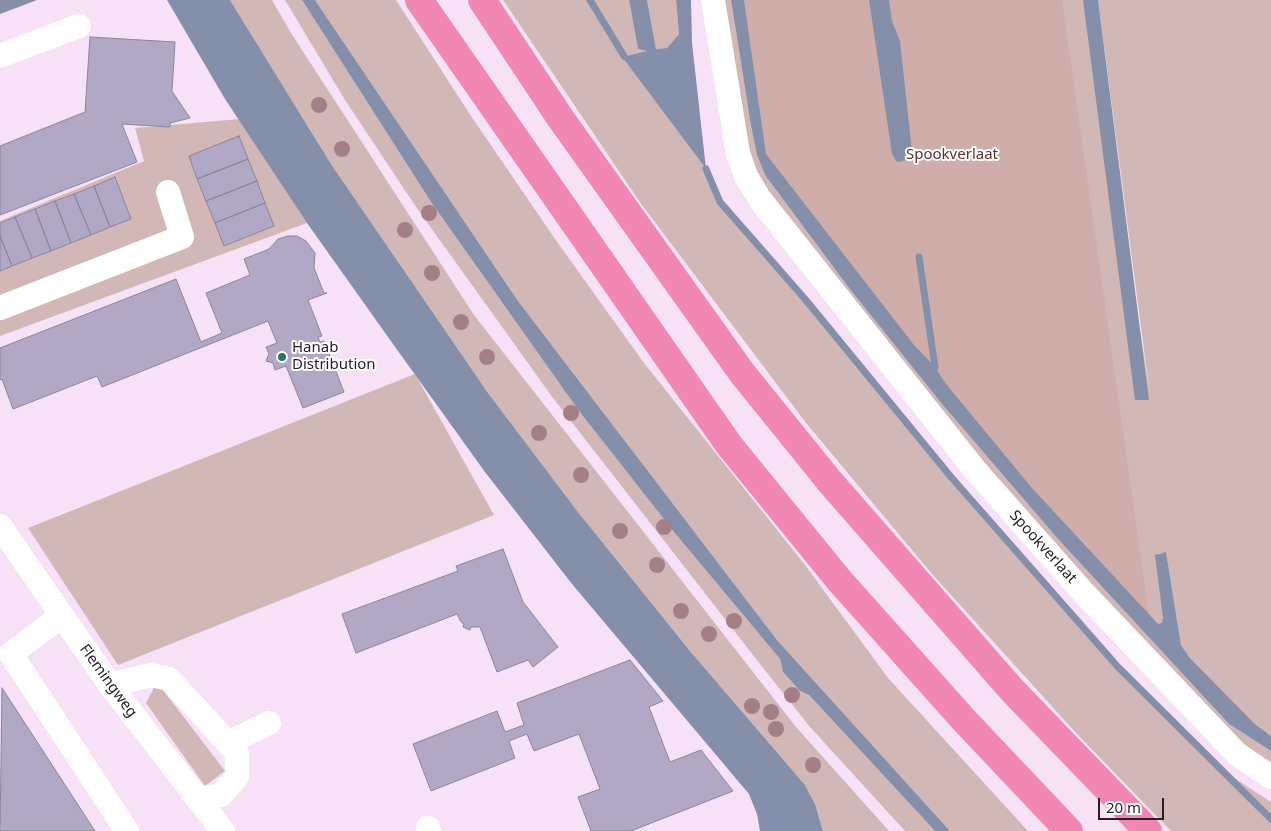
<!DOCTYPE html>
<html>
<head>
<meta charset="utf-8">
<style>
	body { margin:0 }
	#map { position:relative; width:1271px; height:831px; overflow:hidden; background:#f6e1f6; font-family:"Noto Sans",sans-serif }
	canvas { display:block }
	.scale { position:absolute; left:1098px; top:798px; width:66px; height:22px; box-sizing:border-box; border:2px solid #261e26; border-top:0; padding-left:6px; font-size:15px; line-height:18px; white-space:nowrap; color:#261e26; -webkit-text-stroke:4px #fff; paint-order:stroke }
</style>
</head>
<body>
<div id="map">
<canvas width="1271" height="831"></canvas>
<div class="scale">20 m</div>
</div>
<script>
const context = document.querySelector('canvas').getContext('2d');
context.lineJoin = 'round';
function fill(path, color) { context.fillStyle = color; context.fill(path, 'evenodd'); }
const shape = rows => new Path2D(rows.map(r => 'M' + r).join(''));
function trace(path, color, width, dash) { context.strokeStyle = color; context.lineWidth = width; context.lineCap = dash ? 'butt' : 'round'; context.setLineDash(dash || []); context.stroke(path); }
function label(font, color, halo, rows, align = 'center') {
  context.font = font + ' "Noto Sans",sans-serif'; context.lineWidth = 4; context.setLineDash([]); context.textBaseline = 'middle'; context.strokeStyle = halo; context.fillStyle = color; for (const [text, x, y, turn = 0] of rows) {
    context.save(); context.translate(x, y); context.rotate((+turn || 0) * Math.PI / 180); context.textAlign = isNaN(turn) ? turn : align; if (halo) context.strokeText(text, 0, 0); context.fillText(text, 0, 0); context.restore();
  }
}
fill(shape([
	[230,0,272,0,291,33,474,315,796,727,889,831,823,831,815,804,805,785,690,651,578,512,488,393,331,164],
	[285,0,302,0,431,202,579,411,674,532,780,659,783,672,800,691,809,695,935,831,905,831,810,727,760,664,553,398,416,207,345,100],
	[315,0,396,0,469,113,555,239,644,363,805,565,888,678,1028,831,950,831,777,640,518,301],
	[503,0,629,0,638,49,648,51,622,57,706,169,720,202,805,299,951,477,1118,667,1225,772,1271,802,1271,831,1171,831,1077,734,932,574,806,423,642,205],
	[647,0,676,0,679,34,667,48,656,49],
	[720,0,731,0,751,126,757,155,765,175,849,288,942,404,1058,539,1229,724,1271,751,1271,769,1248,754,1052,546,790,230,752,163],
	[739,0,1089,0,1150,395,1098,0,1271,0,1271,736,1255,724,1190,658,1181,645,1166,553,1159,553,1171,646,912,352,764,153],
	[240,119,307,223,0,336,0,221,144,161,135,128],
	[415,374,494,515,118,665,28,528],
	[157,682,225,771,205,786,146,703]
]), '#d1b8b7');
fill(shape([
	[744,0,869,0,892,154,912,151,900,41,892,21,889,0,1062,0,1149,615,1032,488,946,384,935,367,914,345,766,154]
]), '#cfadab');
fill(shape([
	[0,0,37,0,0,14],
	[167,0,230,0,331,164,488,393,578,512,690,651,805,785,815,804,823,831,760,831,757,814,749,794,572,584,485,472,398,351,307,223,225,99],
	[302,0,315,0,518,301,777,640,950,831,935,831,809,695,800,691,783,672,780,659,674,532,579,411,431,202],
	[629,0,647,0,656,49,667,48,679,34,676,0,691,0,692,43,706,169,622,57,647,51,638,49],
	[731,0,744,0,766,154,914,345,935,367,946,384,1032,488,1158,624,1162,623,1163,618,1155,555,1166,552,1181,645,1190,658,1255,724,1271,736,1271,751,1229,724,1058,539,942,404,849,288,765,175,757,155,751,126],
	[869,0,889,0,892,21,900,41,912,151,908,160,897,162,892,154],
	[1083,0,1098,0,1149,400,1135,400]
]), '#868fa9');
trace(shape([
	[590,0,624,56],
	[706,169,720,202,805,299,951,477,1118,667,1271,819],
	[919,257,935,367]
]), '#868fa9', 7);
const building = shape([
	[90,37,175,42,172,91,190,118,170,123,170,127,122,124,137,162,0,215,0,146,85,112,90,37],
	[239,136,248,159,197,179,189,156,239,136],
	[248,159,257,181,206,201,197,179,248,159],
	[115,177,131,219,110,227,94,186,115,177],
	[257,181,265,203,215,223,206,201,257,181],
	[94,186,110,227,91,235,74,194,94,186],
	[74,194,91,235,71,243,55,201,74,194],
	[55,201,71,243,51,251,35,209,55,201],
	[265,203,274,226,224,246,215,223,265,203],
	[35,209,51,251,32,258,15,217,35,209],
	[15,217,32,258,12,266,0,236,0,223,15,217],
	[0,236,12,266,0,271,0,236],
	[288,236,297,236,306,241,315,253,314,268,324,293,327,293,308,300,322,336,318,337,320,342,324,341,344,392,303,408,286,366,275,370,273,363,266,361,269,354,266,347,277,343,268,321,102,387,97,376,13,409,2,379,0,380,0,348,176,279,201,342,222,333,206,293,250,275,244,259,269,249,278,239,288,236],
	[503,549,523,602,558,647,533,667,528,660,497,672,480,627,471,627,470,630,463,627,464,624,461,622,457,614,356,653,342,614,458,571,456,566,503,549],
	[630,660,663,701,649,707,670,762,701,750,733,791,631,831,591,831,578,797,600,789,579,734,534,751,527,734,509,741,515,758,431,791,413,744,497,711,505,732,524,725,517,703,630,660],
	[2,688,95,831,0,831,2,688]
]);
fill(building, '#b0a8c4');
trace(building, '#8c859e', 1);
trace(shape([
	[713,0,738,153,746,176,759,198,975,470,1082,591,1237,754,1271,777],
	[0,56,79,26],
	[0,308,182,237,168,192],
	[0,526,110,685,223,831],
	[61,616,11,654,127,831],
	[110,685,151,675,169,679,237,753,237,777,221,795,199,799],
	[228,743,269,723],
	[428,828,429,831]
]), '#fff', 24);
trace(shape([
	[419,0,729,445,839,580,963,719,1069,831],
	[482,0,561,119,742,373,831,483,1012,690,1148,831]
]), '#f088b3', 28);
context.fillStyle = '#a47f88';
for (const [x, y] of [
	[319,105],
	[342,149],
	[429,213],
	[405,230],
	[432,273],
	[461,322],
	[487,357],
	[571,413],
	[539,433],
	[581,475],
	[664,527],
	[620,531],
	[657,565],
	[681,611],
	[734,621],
	[709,634],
	[792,695],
	[752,706],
	[771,712],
	[776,729],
	[813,765]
]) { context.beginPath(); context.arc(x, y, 8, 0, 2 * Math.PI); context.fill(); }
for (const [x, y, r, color] of [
	[282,357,5,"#2c746c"]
]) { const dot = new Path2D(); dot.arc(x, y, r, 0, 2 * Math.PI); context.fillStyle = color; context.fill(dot); trace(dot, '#fff', 2); }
label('15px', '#602f2e', '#fff', [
	["Spookverlaat",952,155]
]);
label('15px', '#261e26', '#fff', [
	["Hanab",292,348],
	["Distribution",292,365]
], 'left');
label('15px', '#261e26', '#fff', [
	["Spookverlaat",1043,547,48],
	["Flemingweg",108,681,54]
]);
</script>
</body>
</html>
